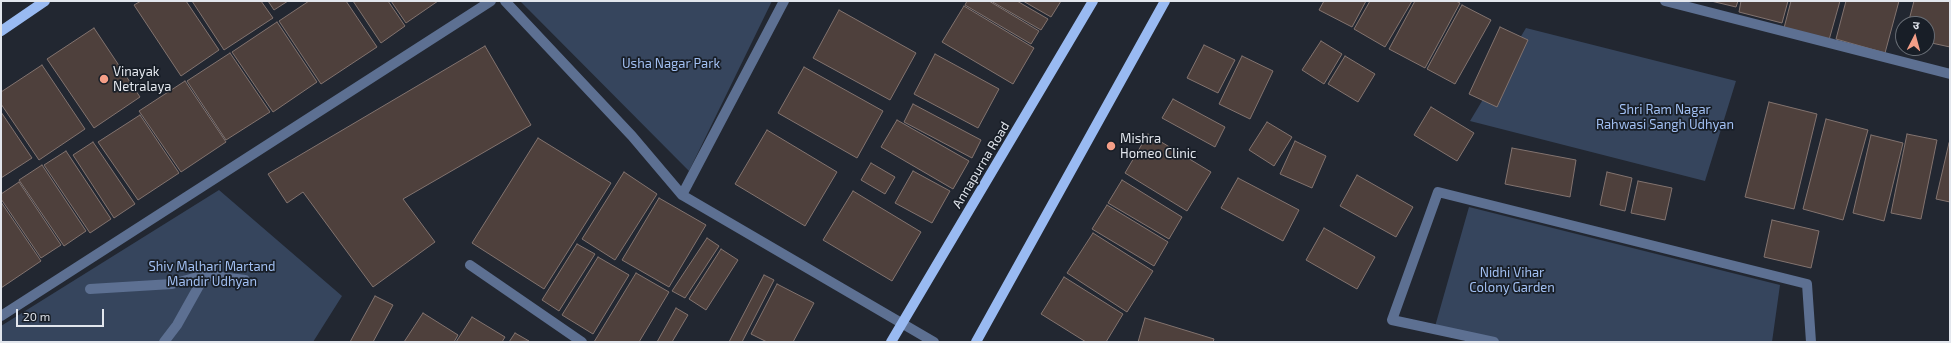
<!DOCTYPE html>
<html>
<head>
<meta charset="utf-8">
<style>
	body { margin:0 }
	#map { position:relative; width:1951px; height:343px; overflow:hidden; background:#222731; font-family:"Exo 2","Noto Sans Devanagari",sans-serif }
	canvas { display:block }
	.frame { position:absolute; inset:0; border:2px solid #e2e6ed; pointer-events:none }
	.north { position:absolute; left:1895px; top:16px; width:40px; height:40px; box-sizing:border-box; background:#181e27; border:1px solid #696e76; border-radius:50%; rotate:6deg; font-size:11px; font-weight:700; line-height:16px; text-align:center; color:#e2e6ed }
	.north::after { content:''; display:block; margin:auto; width:14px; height:18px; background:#f49e87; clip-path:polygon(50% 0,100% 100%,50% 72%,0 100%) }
	.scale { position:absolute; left:16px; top:309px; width:88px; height:18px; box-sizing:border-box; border:2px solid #e2e6ed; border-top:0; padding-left:5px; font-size:12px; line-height:14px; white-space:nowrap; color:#e2e6ed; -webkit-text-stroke:3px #181e27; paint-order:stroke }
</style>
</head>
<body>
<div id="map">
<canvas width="1951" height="343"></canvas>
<div class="frame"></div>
<div class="north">उ</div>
<div class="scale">20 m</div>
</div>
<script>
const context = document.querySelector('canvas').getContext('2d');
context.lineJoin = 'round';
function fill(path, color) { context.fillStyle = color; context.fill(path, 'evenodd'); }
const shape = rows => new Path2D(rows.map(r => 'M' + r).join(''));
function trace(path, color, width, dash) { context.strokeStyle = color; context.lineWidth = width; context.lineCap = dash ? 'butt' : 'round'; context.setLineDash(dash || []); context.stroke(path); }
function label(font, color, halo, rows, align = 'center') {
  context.font = font + ' "Exo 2",sans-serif'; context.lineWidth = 3.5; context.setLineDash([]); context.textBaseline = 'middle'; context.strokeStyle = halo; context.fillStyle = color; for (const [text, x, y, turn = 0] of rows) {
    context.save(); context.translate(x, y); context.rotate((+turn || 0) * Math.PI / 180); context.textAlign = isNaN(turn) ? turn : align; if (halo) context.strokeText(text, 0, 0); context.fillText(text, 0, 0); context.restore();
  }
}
fill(shape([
	[520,1,772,1,689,171],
	[1526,28,1736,81,1705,181,1470,121],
	[219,190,342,296,313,342,1,342,1,326],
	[1469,207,1780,285,1772,342,1488,342,1434,330]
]), '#36455d');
const building = shape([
	[141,1,186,1,219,50,181,76,134,5,141,1],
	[192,1,261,1,273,18,224,50,192,1],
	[268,1,288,1,274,10,268,1],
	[309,1,346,1,377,47,321,84,279,21,309,1],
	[353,1,388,1,405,26,381,43,353,1],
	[391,1,438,1,406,23,391,1],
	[967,1,989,1,1039,31,1031,44,965,5,967,1],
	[991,1,1017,1,1048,19,1041,30,991,1],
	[1023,1,1061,1,1051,17,1023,1],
	[1324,1,1366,1,1352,27,1319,10,1324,1],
	[1370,1,1412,1,1385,47,1354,29,1370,1],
	[1415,1,1456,1,1460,3,1425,68,1389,49,1415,1],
	[1711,1,1738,1,1736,7,1711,1],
	[1741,1,1788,1,1782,23,1739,12,1741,1],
	[1791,1,1840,1,1829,40,1784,28,1791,1],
	[1846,1,1899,1,1885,53,1836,39,1846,1],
	[1914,1,1950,1,1950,47,1927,42,1927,24,1908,24,1914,1],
	[1462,5,1491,20,1455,84,1427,69,1462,5],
	[964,6,1034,48,1013,84,942,42,964,6],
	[839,10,916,53,890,100,813,58,839,10],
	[277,22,317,82,273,112,232,52,277,22],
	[1500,27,1528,40,1497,107,1469,94,1500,27],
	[94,28,140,97,94,128,47,59,94,28],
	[1321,41,1342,54,1324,84,1302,70,1321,41],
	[1204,45,1235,60,1218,93,1187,78,1204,45],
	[485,46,531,125,403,199,435,242,373,287,303,192,287,203,268,174,485,46],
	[230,53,270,112,226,140,187,81,230,53],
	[935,54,999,89,978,128,914,94,935,54],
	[1242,56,1273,71,1250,119,1219,104,1242,56],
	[1345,56,1375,74,1358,102,1328,84,1345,56],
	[42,65,85,129,39,160,1,104,1,92,42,65],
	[804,67,883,111,857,158,778,113,804,67],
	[185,81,226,142,181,172,139,111,185,81],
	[1173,99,1225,127,1215,147,1162,118,1173,99],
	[1769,102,1817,114,1794,209,1745,197,1769,102],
	[913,104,981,140,972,158,904,122,913,104],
	[1431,107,1474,133,1457,161,1414,135,1431,107],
	[1,112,32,158,1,178,1,112],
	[140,115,179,173,138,200,98,142,140,115],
	[1826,119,1868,130,1843,220,1803,209,1826,119],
	[897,120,969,161,953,189,881,147,897,120],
	[1267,122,1292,137,1274,166,1249,150,1267,122],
	[767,130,837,172,805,226,735,184,767,130],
	[1148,134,1211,172,1187,211,1125,173,1148,134],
	[1907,134,1937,140,1921,219,1891,213,1907,134],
	[1871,135,1903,143,1884,221,1853,213,1871,135],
	[538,138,611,183,544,289,472,243,538,138],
	[1295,141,1326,156,1312,188,1280,174,1295,141],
	[93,142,135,204,114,218,73,155,93,142],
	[1949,143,1950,143,1950,202,1936,199,1949,143],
	[1512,148,1576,160,1570,197,1505,184,1512,148],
	[66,151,111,219,90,233,44,165,66,151],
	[871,163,895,177,885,194,861,180,871,163],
	[42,165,86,231,64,246,19,180,42,165],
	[913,171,950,191,932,223,895,203,913,171],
	[624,172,657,194,615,260,582,239,624,172],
	[1607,172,1632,178,1625,211,1600,205,1607,172],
	[1357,175,1413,207,1396,237,1340,206,1357,175],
	[1238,178,1299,210,1283,241,1221,208,1238,178],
	[1122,180,1182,217,1169,239,1108,203,1122,180],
	[1638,181,1672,188,1665,220,1631,213,1638,181],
	[19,182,61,245,41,258,1,199,1,194,19,182],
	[853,191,921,232,892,281,823,240,853,191],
	[659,198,706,225,669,287,622,260,659,198],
	[1,202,41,261,1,288,1,202],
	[1107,205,1168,242,1154,266,1092,229,1107,205],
	[1772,220,1819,231,1811,268,1764,257,1772,220],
	[1324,228,1375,257,1357,289,1306,260,1324,228],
	[1093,233,1153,271,1127,312,1067,273,1093,233],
	[707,238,719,246,685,298,672,291,707,238],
	[577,244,595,254,559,311,542,300,577,244],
	[721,249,738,260,706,310,689,299,721,249],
	[598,257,629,275,593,334,562,315,598,257],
	[636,273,669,292,639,342,594,342,636,273],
	[764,275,774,280,742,342,729,342,764,275],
	[1064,277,1123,314,1106,342,1086,342,1041,314,1064,277],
	[777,284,814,303,793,342,767,342,751,334,777,284],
	[375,296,393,305,373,342,350,342,375,296],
	[676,308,688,315,672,342,657,342,676,308],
	[423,313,458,335,454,342,404,342,423,313],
	[472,317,505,337,502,342,456,342,472,317],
	[1145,318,1214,339,1213,342,1138,342,1145,318],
	[515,333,529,341,509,342,515,333]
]);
fill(building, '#4e403c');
trace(building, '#82736f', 1);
trace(shape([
	[505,1,632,136,682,195,934,342],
	[1665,1,1950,74],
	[682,195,784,1],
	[470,265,582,342],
	[90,289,172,284,205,275],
	[1,316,491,1],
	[164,342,177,325,205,275,245,280],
	[1494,342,1392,320,1438,192,1807,284,1811,342]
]), '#5d7092', 10);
trace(shape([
	[1,31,45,1],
	[891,342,1093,1],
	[976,342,1165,1]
]), '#99baf2', 10);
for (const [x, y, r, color] of [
	[104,79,5,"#f49e87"],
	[1111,146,5,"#f49e87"]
]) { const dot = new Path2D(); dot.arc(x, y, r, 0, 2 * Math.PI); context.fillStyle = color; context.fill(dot); trace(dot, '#181e27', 1.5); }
label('13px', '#a2c0f3', '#181e27', [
	["Usha Nagar Park",671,64],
	["Shri Ram Nagar",1665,110],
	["Rahwasi Sangh Udhyan",1665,125],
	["Shiv Malhari Martand",212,267],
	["Mandir Udhyan",212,282],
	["Nidhi Vihar",1512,273],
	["Colony Garden",1512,288]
]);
label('13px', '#e2e6ed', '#181e27', [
	["Vinayak",113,72],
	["Netralaya",113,87],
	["Mishra",1120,139],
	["Homeo Clinic",1120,154]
], 'left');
label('13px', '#e2e6ed', '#181e27', [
	["Annapurna Road",981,165,-59]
]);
</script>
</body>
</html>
